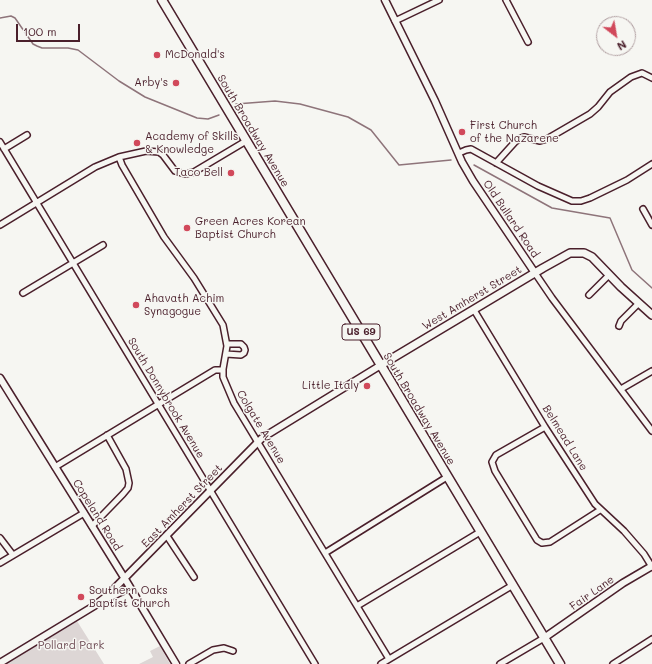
<!DOCTYPE html>
<html>
<head>
<meta charset="utf-8">
<style>
	body { margin:0 }
	#map { position:relative; width:652px; height:664px; overflow:hidden; background:#f6f6f2; font-family:Mali,sans-serif }
	canvas { display:block }
	.north { position:absolute; left:596px; top:16px; width:40px; height:40px; box-sizing:border-box; background:#f6f6f2; border:1px solid #b1a0a2; border-radius:50%; rotate:149deg; font-size:11px; font-weight:700; line-height:16px; text-align:center; color:#4a1f2b }
	.north::after { content:''; display:block; margin:auto; width:14px; height:18px; background:#d1495b; clip-path:polygon(50% 0,100% 100%,50% 72%,0 100%) }
	.scale { position:absolute; left:16px; top:24px; width:64px; height:18px; box-sizing:border-box; border:2px solid #4a1f2b; border-top:0; padding-left:5px; font-size:12px; line-height:14px; white-space:nowrap; color:#4a1f2b; -webkit-text-stroke:3px #f6f6f2; paint-order:stroke }
</style>
</head>
<body>
<div id="map">
<canvas width="652" height="664"></canvas>
<div class="north">N</div>
<div class="scale">100 m</div>
</div>
<script>
const context = document.querySelector('canvas').getContext('2d');
context.lineJoin = 'round';
function fill(path, color) { context.fillStyle = color; context.fill(path, 'evenodd'); }
const shape = rows => new Path2D(rows.map(r => 'M' + r).join(''));
function trace(path, color, width, dash) { context.strokeStyle = color; context.lineWidth = width; context.lineCap = dash ? 'butt' : 'round'; context.setLineDash(dash || []); context.stroke(path); }
function label(font, color, halo, rows, align = 'center') {
  context.font = font + ' Mali,sans-serif'; context.lineWidth = 3; context.setLineDash([]); context.textBaseline = 'middle'; context.strokeStyle = halo; context.fillStyle = color; for (const [text, x, y, turn = 0] of rows) {
    context.save(); context.translate(x, y); context.rotate((+turn || 0) * Math.PI / 180); context.textAlign = isNaN(turn) ? turn : align; if (halo) context.strokeText(text, 0, 0); context.fillText(text, 0, 0); context.restore();
  }
}
fill(shape([
	[77,621,104,664,6,664],
	[160,646,170,664,139,664,153,657,150,651]
]), '#ddd6d5');
trace(shape([
	[0,18,11,16,15,18,33,44,37,46,42,48,68,48,78,50,119,81,145,97,197,118,208,119,219,115],
	[236,104,275,101,300,104,348,117,371,130,399,165,451,160],
	[474,165,552,208,610,218,632,270,652,288]
]), '#8e747a', 1.5);
const minor = shape([
	[506,0,528,42],
	[395,21,439,0],
	[0,142,315,664],
	[4,149,27,135],
	[459,153,466,150,471,149,538,186,572,201,581,201,590,198,627,180,652,164],
	[119,157,122,165,164,237,194,278,223,325,227,346,223,369,223,377,234,403,389,659],
	[496,163,515,142,521,138,524,137,540,141,547,139,590,114,598,107,610,92,631,77,642,73,652,78],
	[643,209,652,225],
	[0,225,95,167,119,157,146,151,159,152,163,155,175,171,185,174,194,172,246,141],
	[535,273,552,298,652,431],
	[23,293,103,245],
	[589,295,609,275],
	[474,310,545,427,595,504,624,531,644,554,652,567],
	[619,326,621,321,639,303],
	[226,354,241,355,244,353,245,350,244,347,241,344,227,344],
	[621,389,652,371],
	[545,427,496,455,492,462,495,471,537,540,542,543,550,542,600,510],
	[55,467,215,370,223,370],
	[92,526,123,494,128,488,129,483,126,469,107,435],
	[167,536,194,577],
	[0,538,13,555],
	[325,553,447,477],
	[0,563,84,513],
	[357,606,480,532],
	[189,664,213,650,224,648,233,651],
	[381,664,513,585],
	[500,664,544,638],
	[613,664,652,639]
]);
const tertiary = shape([
	[385,0,435,101,462,162,473,181,535,273],
	[0,378,125,579,176,664],
	[106,599,125,590,132,590],
	[544,638,623,583,652,566],
	[0,663,94,606,107,596,262,438,381,365]
]);
const secondary = shape([
	[381,365,543,268,570,253,584,253,592,257,621,287,652,315]
]);
const primary = shape([
	[162,0,560,664]
]);
trace(minor, '#4a1f2b', 8);
trace(tertiary, '#4a1f2b', 9);
trace(secondary, '#4a1f2b', 10);
trace(primary, '#4a1f2b', 11);
trace(minor, '#f6f6f2', 5);
trace(tertiary, '#f6f6f2', 6);
trace(secondary, '#f6f6f2', 7);
trace(primary, '#f6f6f2', 8);
for (const [x, y, r, color] of [
	[157,55,4,"#d1495b"],
	[176,83,4,"#d1495b"],
	[462,132,4,"#d1495b"],
	[137,143,4,"#d1495b"],
	[231,173,4,"#d1495b"],
	[187,228,4,"#d1495b"],
	[136,305,4,"#d1495b"],
	[367,386,4,"#d1495b"],
	[81,597,4,"#d1495b"]
]) { const dot = new Path2D(); dot.arc(x, y, r, 0, 2 * Math.PI); context.fillStyle = color; context.fill(dot); trace(dot, '#f6f6f2', 1.5); }
for (const [x, y, w] of [
	[361,332,38]
]) { const box = new Path2D(); box.roundRect(x - w / 2, y - 8, w, 16, 3); context.fillStyle = '#f6f6f2'; context.fill(box); trace(box, '#4a1f2b', 1); }
label('bold 10px', '#4a1f2b', null, [
	["US 69",361,332]
]);
label('11px', '#4a1f2b', '#f6f6f2', [
	["McDonald's",165,55],
	["Arby's",168,83,"right"],
	["First Church",470,126],
	["of the Nazarene",470,139],
	["Academy of Skills",145,137],
	["& Knowledge",145,150],
	["Taco Bell",223,173,"right"],
	["Green Acres Korean",195,222],
	["Baptist Church",195,235],
	["Ahavath Achim",144,299],
	["Synagogue",144,312],
	["Little Italy",359,386,"right"],
	["Southern Oaks",89,591],
	["Baptist Church",89,604]
], 'left');
label('11px', '#4a1f2b', '#f6f6f2', [
	["South Broadway Avenue",253,131,59],
	["Old Bullard Road",511,219,56],
	["West Amherst Street",472,298,-31],
	["South Donnybrook Avenue",166,398,59],
	["South Broadway Avenue",419,409,59],
	["Colgate Avenue",261,427,59],
	["Belmead Lane",565,438,58],
	["East Amherst Street",182,506,-46],
	["Copeland Road",97,515,58],
	["Fair Lane",592,593,-35]
]);
label('11px', '#6f4d56', '#f6f6f2', [
	["Pollard Park",71,646]
]);
</script>
</body>
</html>
